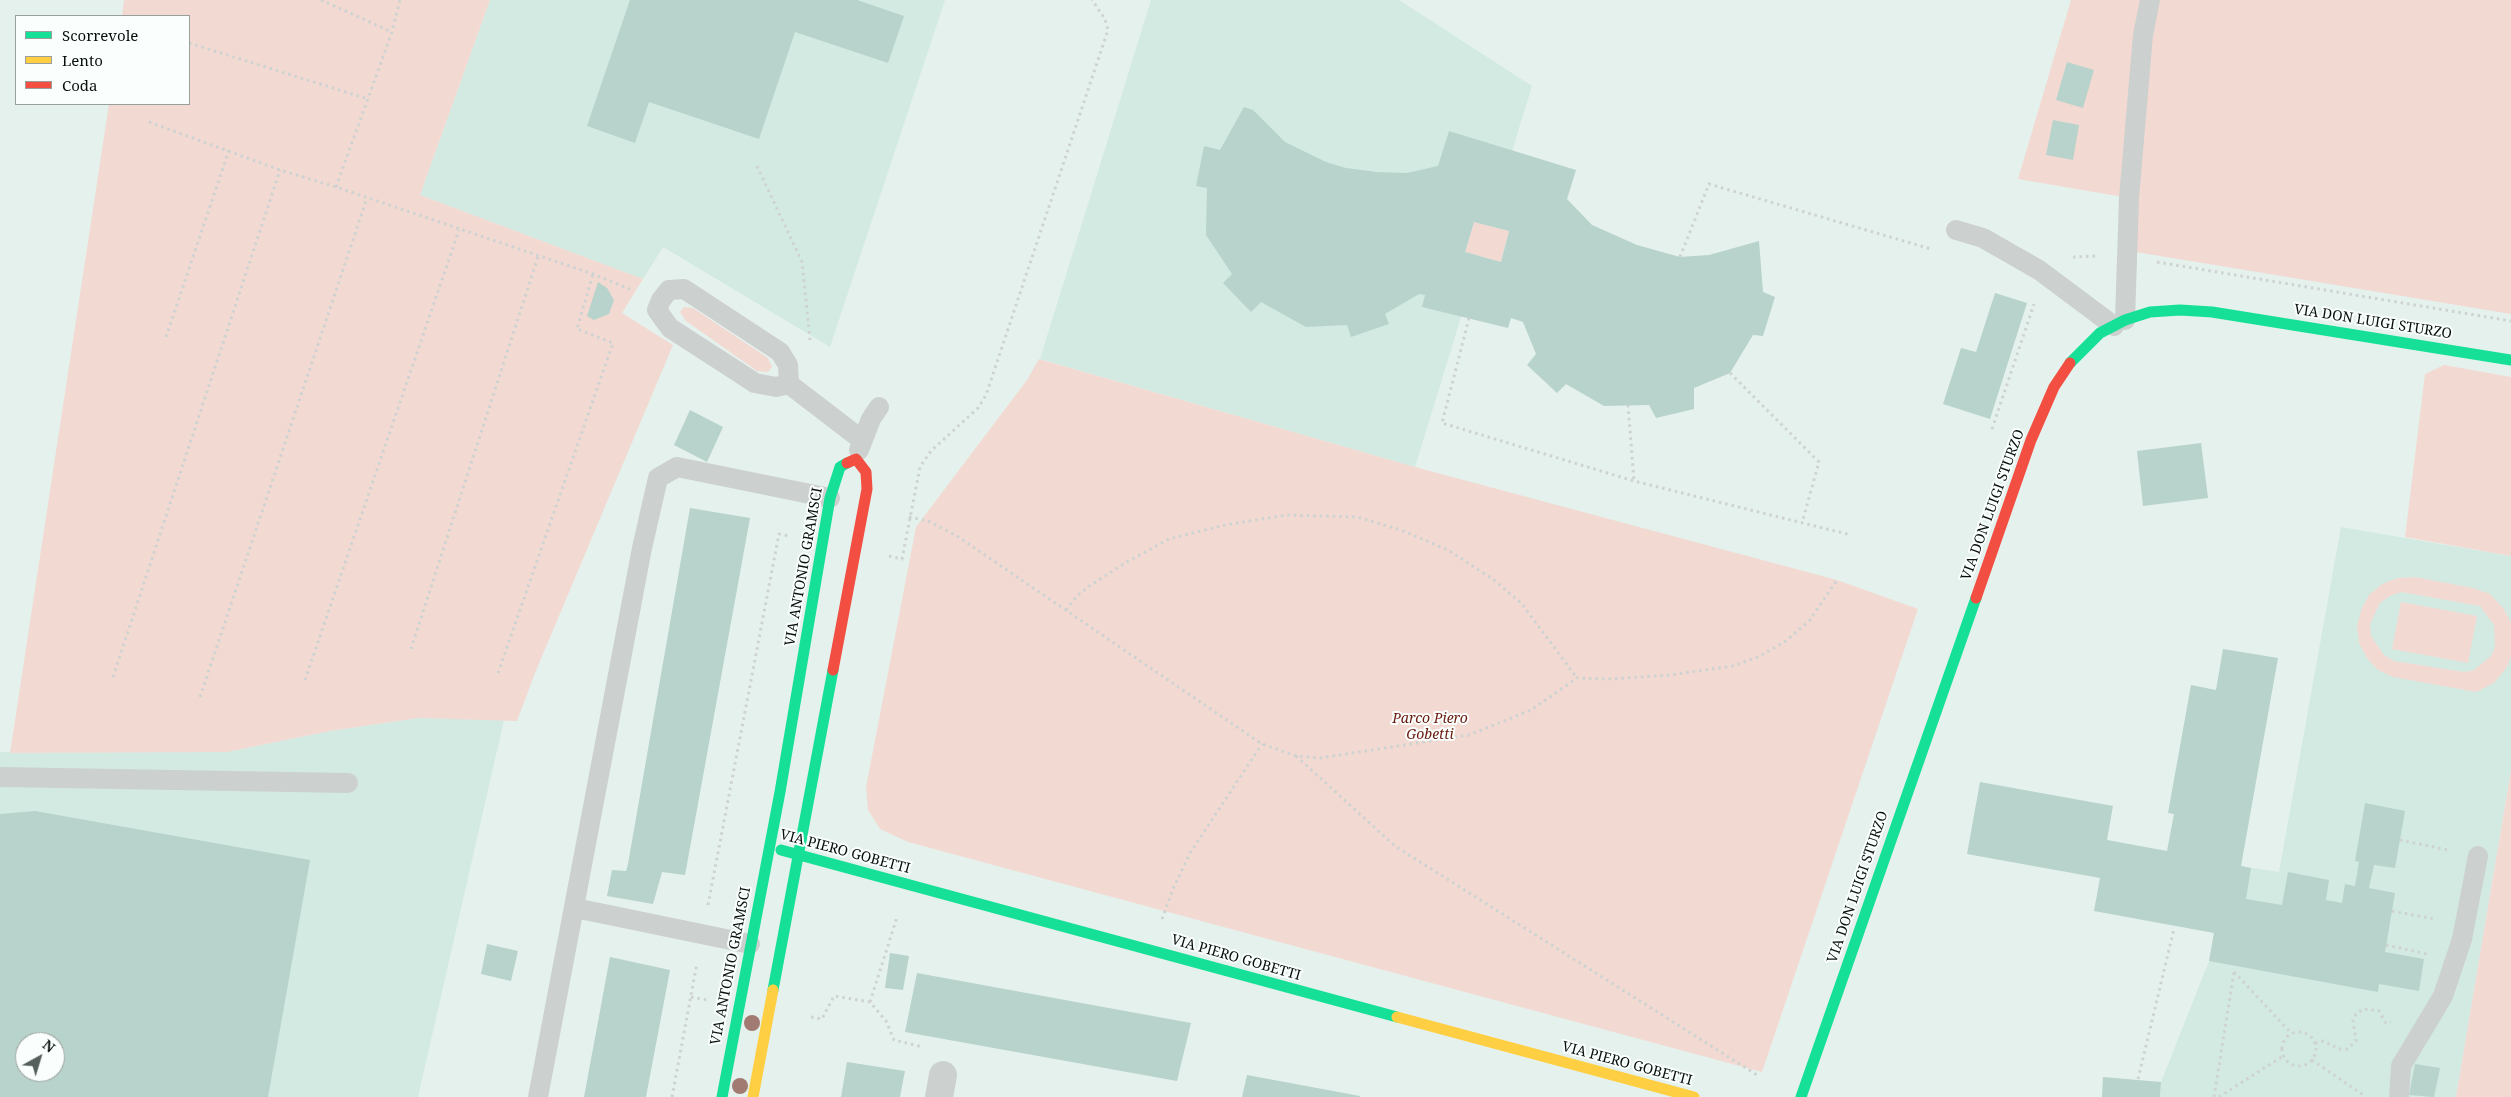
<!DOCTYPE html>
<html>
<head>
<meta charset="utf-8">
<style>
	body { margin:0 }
	#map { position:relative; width:2511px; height:1097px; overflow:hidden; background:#e5f1ed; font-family:"Noto Serif",serif }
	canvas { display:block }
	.legend { position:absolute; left:15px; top:15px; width:175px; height:90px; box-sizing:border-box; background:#fafffd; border:1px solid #999f9d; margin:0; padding:6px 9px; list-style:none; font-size:15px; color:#08100e }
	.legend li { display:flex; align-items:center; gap:10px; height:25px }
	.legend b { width:25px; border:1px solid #999f9d }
	.north { position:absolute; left:15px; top:1032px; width:50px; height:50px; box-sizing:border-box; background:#fafffd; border:1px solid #999f9d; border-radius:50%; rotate:39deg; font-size:14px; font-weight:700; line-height:20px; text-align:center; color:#08100e }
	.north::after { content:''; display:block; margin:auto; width:18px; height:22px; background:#555f5c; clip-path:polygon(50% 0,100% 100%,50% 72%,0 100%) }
</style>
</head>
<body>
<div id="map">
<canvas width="2511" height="1097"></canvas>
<ul class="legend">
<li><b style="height:6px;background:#16e098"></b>Scorrevole</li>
<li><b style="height:6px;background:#ffcf43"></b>Lento</li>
<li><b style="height:6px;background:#f24e42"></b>Coda</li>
</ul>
<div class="north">N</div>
</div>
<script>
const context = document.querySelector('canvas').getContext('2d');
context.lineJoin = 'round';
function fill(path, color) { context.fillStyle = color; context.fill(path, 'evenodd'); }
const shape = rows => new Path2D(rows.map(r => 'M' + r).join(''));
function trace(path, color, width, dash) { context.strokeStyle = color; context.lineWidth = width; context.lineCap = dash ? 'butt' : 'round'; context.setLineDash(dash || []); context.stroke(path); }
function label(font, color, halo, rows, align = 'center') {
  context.font = font + ' "Noto Serif",serif'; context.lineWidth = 4; context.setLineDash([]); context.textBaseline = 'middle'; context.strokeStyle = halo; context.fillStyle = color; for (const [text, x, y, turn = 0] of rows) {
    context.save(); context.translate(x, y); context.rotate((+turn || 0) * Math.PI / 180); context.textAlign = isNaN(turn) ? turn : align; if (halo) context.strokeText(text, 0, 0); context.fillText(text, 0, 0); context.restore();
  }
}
fill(shape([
	[490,0,945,0,830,347,663,247,643,279,420,195],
	[1151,0,1399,0,1532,86,1415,467,1040,359],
	[2341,527,2511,556,2511,770,2456,1097,2160,1097,2161,1082,2209,961,2226,864,2279,872],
	[418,718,504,720,418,1097,0,1097,0,752,227,752,330,731],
	[25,1042,55,1042,55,1072,25,1072]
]), '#d3eae3');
fill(shape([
	[124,0,490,0,420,195,643,279,622,313,673,345,535,673,517,721,418,718,330,731,227,752,10,753,109,104,189,104,189,16,122,16],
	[2071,0,2511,0,2511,314,2136,252,2129,198,2018,179],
	[1474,222,1509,231,1501,262,1465,252],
	[684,307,693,308,768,358,772,367,768,372,757,371,686,321,680,312],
	[1039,359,1415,467,1837,580,1918,609,1762,1072,908,842,880,829,868,810,866,787,916,527,1027,380],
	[2444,365,2511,377,2511,556,2405,537,2425,374],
	[2415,577,2473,588,2490,594,2504,609,2511,623,2511,656,2507,667,2494,683,2476,692,2393,677,2378,670,2367,658,2359,643,2357,626,2361,610,2369,595,2382,584,2398,578],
	[2401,592,2480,606,2494,625,2495,647,2491,656,2474,670,2464,672,2394,661,2384,655,2371,636,2370,624,2380,603,2390,596],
	[2401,602,2477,616,2468,663,2392,649],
	[2511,770,2511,1097,2456,1097]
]), '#f2dad3');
fill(shape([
	[630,0,857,0,904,16,888,63,795,32,759,139,649,102,635,143,587,126],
	[2067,62,2094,70,2083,108,2056,100],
	[1244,107,1253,110,1285,142,1326,162,1346,168,1376,172,1407,173,1438,166,1449,131,1576,170,1567,199,1592,225,1637,245,1680,257,1709,255,1759,241,1763,292,1775,297,1763,336,1753,335,1730,373,1694,388,1694,409,1656,418,1649,405,1604,406,1566,384,1557,393,1527,365,1536,354,1523,322,1511,318,1508,328,1422,307,1425,295,1419,294,1385,314,1389,324,1351,337,1347,325,1306,327,1261,302,1251,312,1223,283,1232,274,1206,235,1207,188,1196,186,1204,146,1220,150],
	[1474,222,1509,231,1501,262,1465,252],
	[2053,120,2079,125,2073,160,2046,155],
	[598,282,607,288,614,300,609,314,594,320,587,316],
	[1995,293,2027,303,1990,419,1943,404,1961,348,1976,352],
	[690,410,723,427,707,462,674,445],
	[2201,443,2208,498,2143,506,2137,451],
	[690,508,750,518,685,875,662,872,653,904,607,896,612,870,626,871,628,864],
	[2223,649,2278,658,2241,866,2251,868,2246,899,2282,905,2288,872,2329,880,2326,900,2342,903,2345,884,2355,886,2359,862,2355,861,2365,803,2405,811,2395,868,2374,865,2369,888,2395,893,2385,952,2424,959,2419,991,2379,984,2378,992,2209,961,2214,933,2094,911,2100,878,1967,854,1980,782,2113,806,2107,840,2167,851,2174,814,2168,813,2191,685,2216,690],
	[35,811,310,860,268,1097,0,1097,0,814],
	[25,1042,55,1042,55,1072,25,1072],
	[487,944,518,951,511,981,481,974],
	[890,953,909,956,903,990,885,988],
	[610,957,670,970,646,1097,584,1097],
	[917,973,1191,1023,1177,1081,905,1032],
	[847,1062,905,1071,900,1097,841,1097],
	[2415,1064,2440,1068,2434,1097,2409,1095],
	[1247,1075,1360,1096,1360,1097,1242,1097],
	[2103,1077,2161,1082,2160,1097,2102,1097]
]), '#b7d3cb');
trace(shape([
	[321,0,392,32],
	[189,43,368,99],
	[149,122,280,170,336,187,593,274,632,290],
	[757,166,802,262,810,340],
	[336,187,392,32,400,0],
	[1680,257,1709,184,1931,249],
	[2073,257,2097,256],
	[2157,262,2511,321],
	[1469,318,1442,423,1634,481,1851,535],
	[166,337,229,150],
	[1730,373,1819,462,1802,523],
	[1628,405,1634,481],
	[1992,429,2034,304],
	[909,517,928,521,957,536,1262,744,1296,756,1320,758,1469,735,1531,710,1577,678,1608,679,1670,675,1733,666,1758,657,1786,641,1810,620,1837,580],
	[889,556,902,559,920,467,931,451,978,408,986,395,1108,30,1105,19,1092,0],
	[1066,610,1077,596,1091,585,1125,563,1169,539,1225,525,1287,515,1357,517,1401,530,1448,550,1494,580,1522,604,1577,678],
	[411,649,538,257],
	[498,673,613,343,577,329,593,274],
	[113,677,280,170],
	[305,680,459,230],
	[200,697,367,198],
	[1296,756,1395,846,1757,1075],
	[2400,840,2448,850],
	[708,905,779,534,790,536],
	[2392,911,2435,919],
	[1162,919,1173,889,1190,853,1262,744],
	[2386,945,2427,954],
	[2234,972,2291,1033],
	[691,997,707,1000],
	[870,1002,897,917],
	[811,1017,822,1019,834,996,870,1002,886,1021,894,1040,923,1047],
	'2282 1049a17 17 0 1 1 34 0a17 17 0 1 1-34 0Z',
	[2315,1043,2323,1041,2340,1049,2347,1049,2356,1041,2353,1020,2356,1014,2363,1009,2379,1011,2386,1023,2391,1022],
	[2312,1060,2366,1097],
	[2138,1079,2174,929],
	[672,1097,697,963],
	[2214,1097,2234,972],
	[2219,1097,2283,1056]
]), '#ced2d1', 3, [2.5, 4]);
trace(shape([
	[1956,230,1983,238,2039,270,2114,326],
	[2125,320,2129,198,2143,35,2150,0],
	[789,384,788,365,780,352,684,289,669,290,661,300,657,310,670,328,755,383,776,387,789,384,862,440],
	[859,450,871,419,879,407],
	[0,777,348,783],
	[575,908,750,944],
	[538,1097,642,548,658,478,677,467,830,498],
	[2399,1097,2401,1066,2443,996,2462,939,2478,856]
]), '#ccd0cf', 20);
trace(shape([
	[939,1097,943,1075]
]), '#ccd0cf', 28);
trace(shape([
	[2070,363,2100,333,2125,320,2150,312,2180,310,2212,312,2511,360],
	[781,850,1397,1017],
	[773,990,833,670],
	[722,1097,780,792,830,498,840,467,847,463],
	[1801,1097,1976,598]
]), '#16e098', 11);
trace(shape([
	[1397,1017,1694,1097],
	[753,1097,773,990]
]), '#ffcf43', 11);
trace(shape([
	[1976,598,2031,440,2054,387,2070,363],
	[833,670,867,489,866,472,856,459,847,463]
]), '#f24e42', 11);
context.fillStyle = '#a17b72';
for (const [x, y] of [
	[752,1023],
	[740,1086]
]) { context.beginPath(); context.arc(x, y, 8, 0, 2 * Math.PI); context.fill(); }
label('14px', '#08100e', '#fafffd', [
	["VIA DON LUIGI STURZO",2373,322,9],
	["VIA DON LUIGI STURZO",1993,505,-70],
	["VIA ANTONIO GRAMSCI",804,567,-80],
	["VIA PIERO GOBETTI",845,852,15],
	["VIA DON LUIGI STURZO",1858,887,-71],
	["VIA PIERO GOBETTI",1236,958,16],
	["VIA ANTONIO GRAMSCI",731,966,-79],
	["VIA PIERO GOBETTI",1627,1064,15]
]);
label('italic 14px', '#6a1a0d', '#fafffd', [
	["Parco Piero",1430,719],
	["Gobetti",1430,735]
]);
</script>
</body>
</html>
